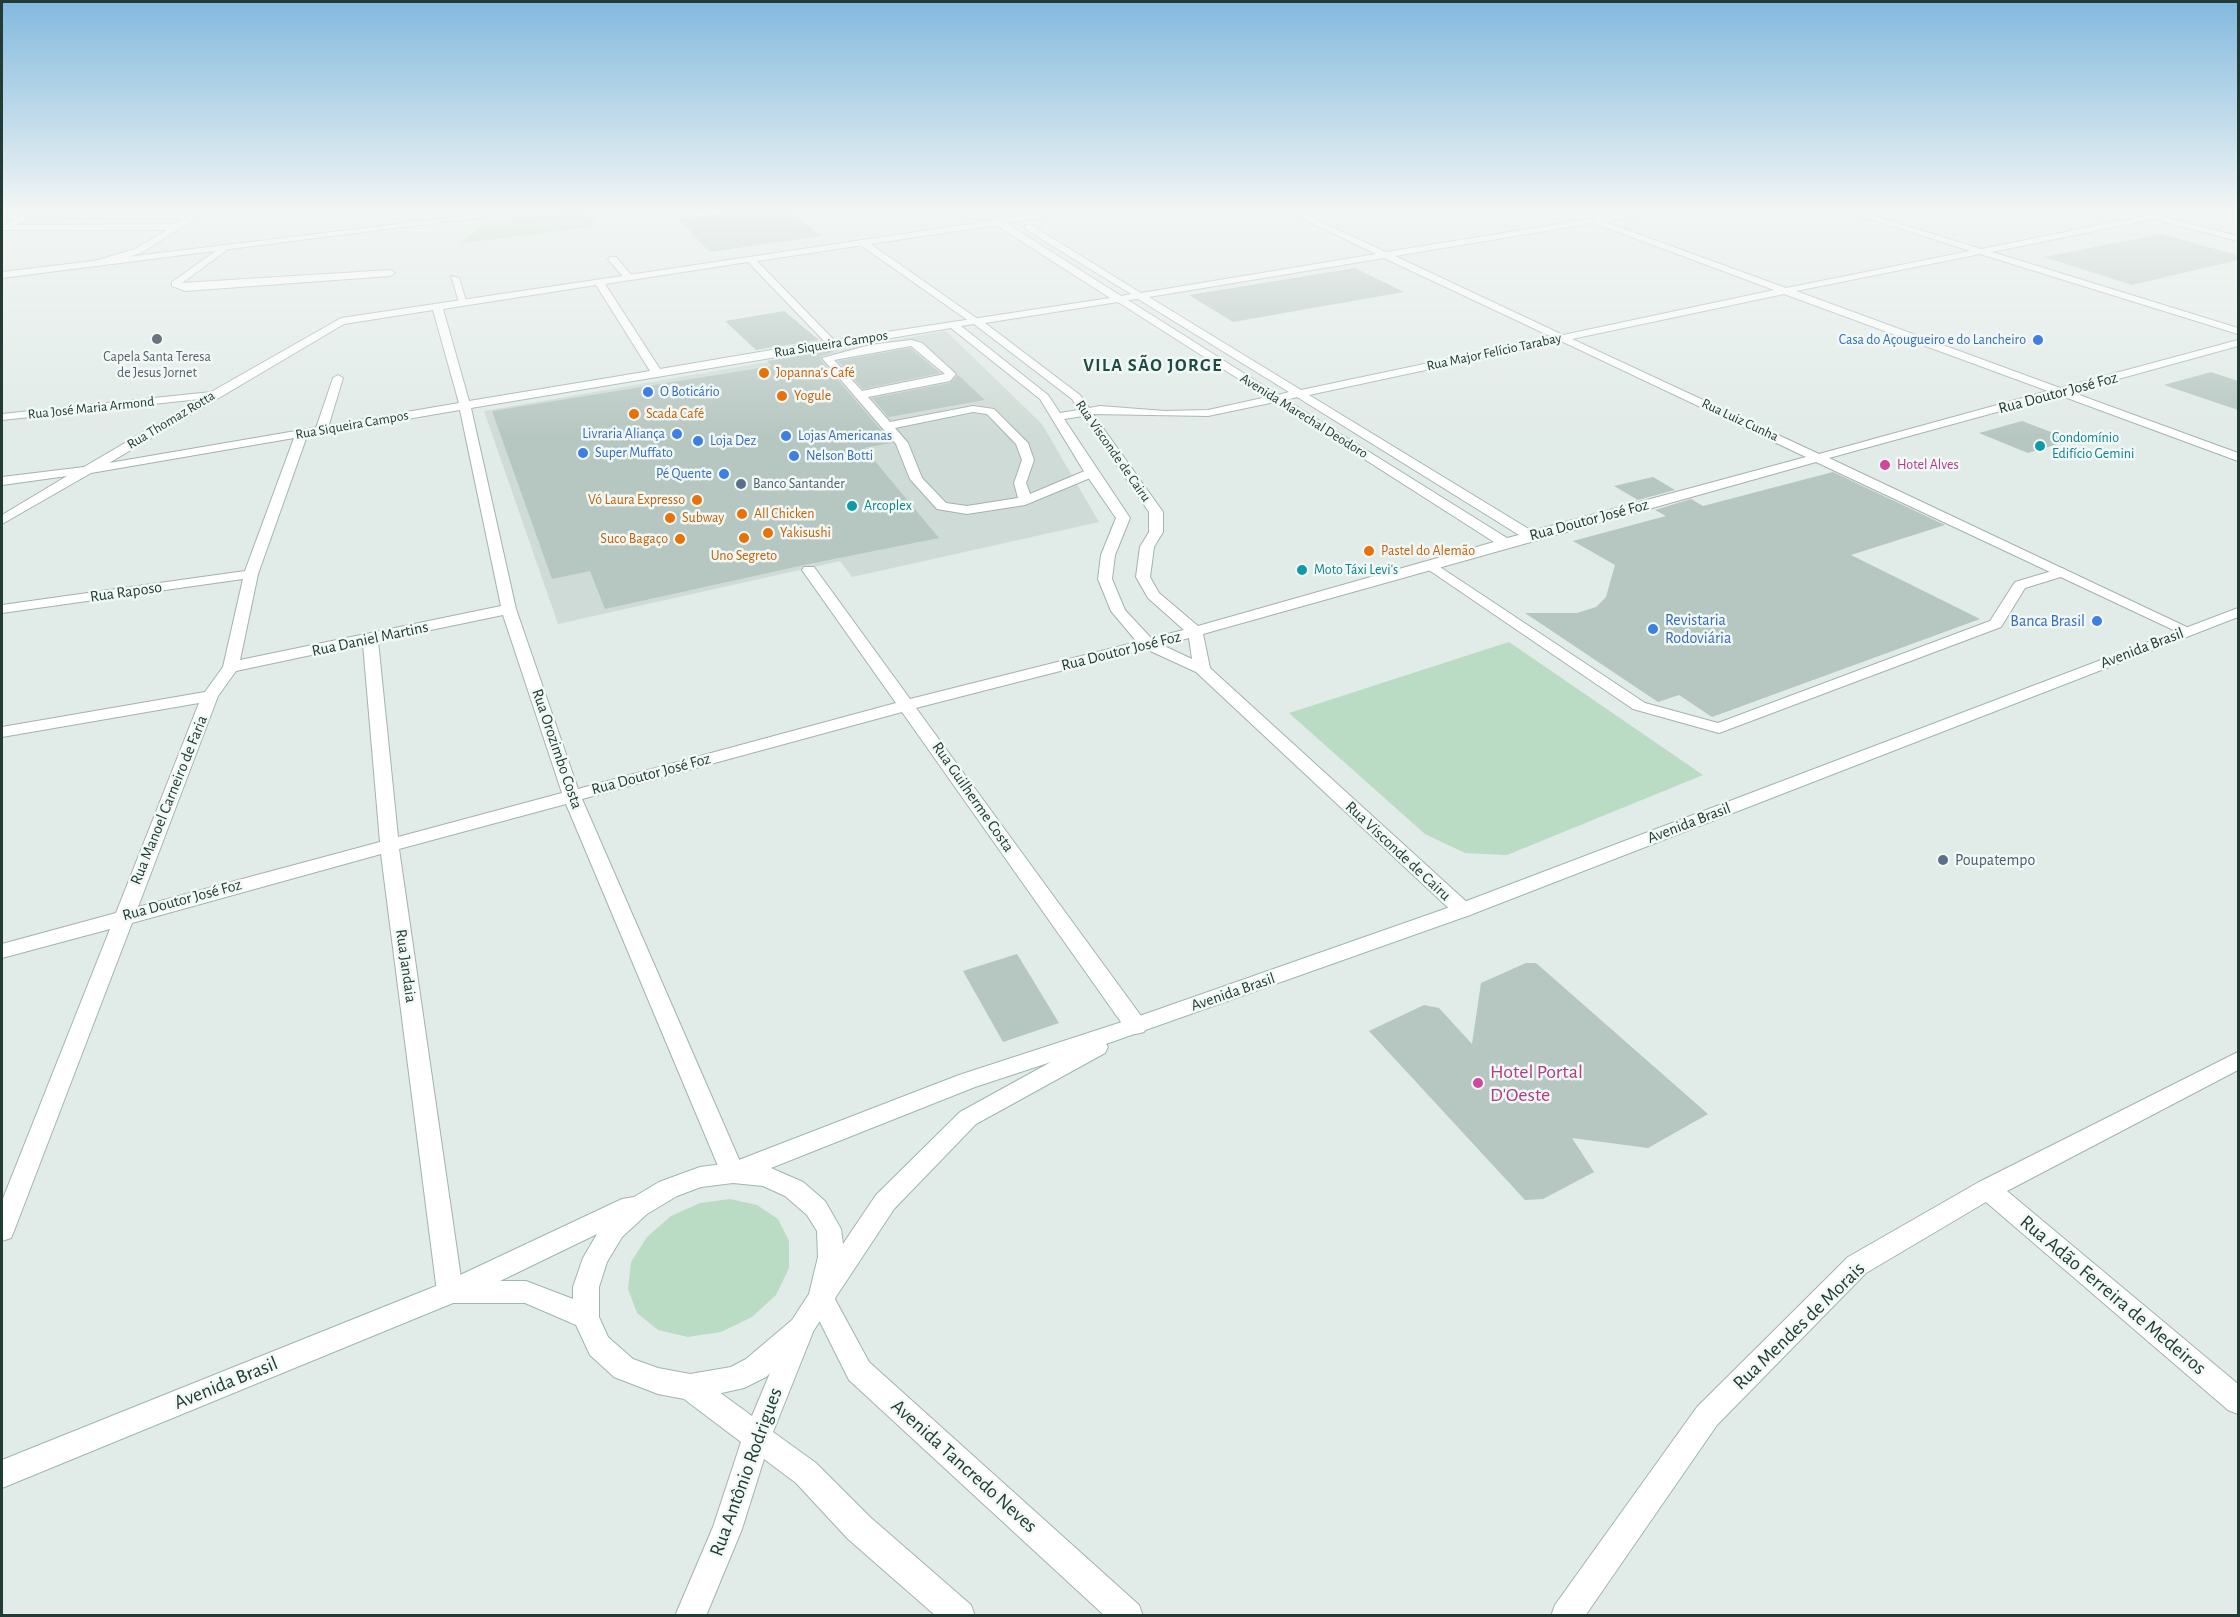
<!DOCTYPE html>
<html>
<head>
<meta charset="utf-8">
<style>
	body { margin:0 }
	#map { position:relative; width:2240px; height:1617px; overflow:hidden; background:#e1ebe7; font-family:"Alegreya Sans",sans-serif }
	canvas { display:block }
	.frame { position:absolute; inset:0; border:3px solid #213c36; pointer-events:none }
</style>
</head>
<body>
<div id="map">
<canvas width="2240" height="1617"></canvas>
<div class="frame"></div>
</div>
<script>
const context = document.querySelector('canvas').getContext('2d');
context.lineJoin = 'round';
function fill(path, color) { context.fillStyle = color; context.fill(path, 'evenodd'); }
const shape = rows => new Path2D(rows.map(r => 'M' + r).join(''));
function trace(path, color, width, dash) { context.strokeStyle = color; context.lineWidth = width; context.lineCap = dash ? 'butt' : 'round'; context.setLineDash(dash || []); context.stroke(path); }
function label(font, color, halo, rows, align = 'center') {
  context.font = font + ' "Alegreya Sans",sans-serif'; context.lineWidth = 5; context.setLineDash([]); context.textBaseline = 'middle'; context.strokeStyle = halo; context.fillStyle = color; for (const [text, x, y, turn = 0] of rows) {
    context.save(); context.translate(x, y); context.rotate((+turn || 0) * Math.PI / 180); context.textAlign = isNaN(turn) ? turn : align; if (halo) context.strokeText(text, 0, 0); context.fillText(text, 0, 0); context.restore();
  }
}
fill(shape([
	[946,331,1042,424,1099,522,852,577,840,561,558,624,484,411]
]), '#cfdbd6');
fill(shape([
	[569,212,585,212,597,226,459,244,487,222],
	[1509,642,1703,775,1507,855,1465,853,1425,834,1289,713],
	[730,1199,757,1205,778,1219,789,1241,789,1268,776,1295,752,1317,721,1332,688,1337,658,1330,637,1313,628,1289,631,1262,647,1237,671,1216,700,1203]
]), '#badcc5');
fill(shape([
	[734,212,792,212,821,236,710,252,678,219],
	[2161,234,2238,255,2238,260,2132,285,2044,257],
	[1355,268,1404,292,1233,322,1189,295],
	[784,311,819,340,756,350,725,321],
	[910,348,940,373,863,389,838,361],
	[831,350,834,352,821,356,820,359,892,443,864,448,939,538,804,565,605,609,590,571,552,579,492,411,772,366,767,361],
	[2211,372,2238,381,2238,410,2164,385],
	[958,375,985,400,889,417,891,420,872,398,950,383],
	[2022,421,2072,440,2028,453,1979,433],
	[1833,472,1945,525,1851,555,1980,619,1712,717,1679,695,1658,702,1525,613,1577,613,1596,607,1606,597,1615,565,1573,541,1666,516,1655,510,1691,499,1703,506],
	[1653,477,1675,490,1638,500,1614,486],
	[1017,954,1059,1023,1003,1042,963,971],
	[1526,963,1536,963,1708,1114,1648,1148,1572,1138,1594,1172,1543,1199,1525,1200,1369,1031,1424,1005,1439,1008,1472,1044,1481,983]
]), '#b6c6c0');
const service = shape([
	[859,240,865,240,982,322,973,324,859,244,859,240],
	[224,245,227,246,227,250,182,283,390,270,395,273,390,276,185,291,172,286,172,282,224,245],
	[610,257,616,257,633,277,631,279,625,279,608,259,610,257],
	[451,276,459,278,467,304,459,302,451,276],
	[911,340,922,343,956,374,950,381,868,397,890,422,973,406,994,409,1028,443,1034,460,1026,483,1030,494,1087,470,1095,470,1095,476,1025,505,967,514,937,509,910,479,896,444,822,358,870,345,911,340],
	[911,346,945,374,862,391,834,360,911,346],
	[973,412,987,414,1016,444,1022,460,1014,483,1018,498,967,506,946,503,922,478,908,443,895,428,973,412],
	[338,375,343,378,327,431,317,434,315,431,333,378,338,375],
	[1431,561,1645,703,1718,723,1990,621,2015,582,2062,568,2069,572,2067,575,2025,588,2001,627,1719,733,1633,709,1426,568,1426,562,1431,561]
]);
const minor = shape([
	[29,212,39,212,15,225,175,224,195,212,205,212,141,253,98,266,93,263,95,261,135,249,167,230,2,230,2,226,29,212],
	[1050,212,1069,212,1006,223,1121,296,1131,294,1025,229,1025,225,1031,225,1141,293,1376,254,1289,212,1299,212,1386,252,1634,212,1652,212,1605,222,1786,288,1970,251,1850,212,1862,212,1981,249,2164,212,2179,212,2162,217,2238,236,2238,241,2153,219,1992,252,2238,328,2238,334,1980,254,1796,291,2060,388,2238,340,2238,346,2071,392,2238,453,2238,461,2059,395,1829,458,2195,631,2187,636,2182,634,1816,462,1203,634,1210,668,1470,905,1473,910,1470,915,1463,917,1456,915,1196,672,1146,649,916,708,1144,1020,1147,1026,1144,1032,1136,1034,1128,1032,902,712,582,799,745,1173,741,1180,733,1183,725,1180,721,1173,566,804,399,849,463,1292,459,1300,450,1303,441,1300,437,1292,381,854,132,923,14,1231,11,1238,2,1241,2,1201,110,929,2,958,2,944,116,913,199,703,2,737,2,727,205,692,223,667,243,579,2,613,2,605,245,571,294,438,91,473,2,524,2,515,67,476,2,485,2,477,84,467,200,399,2,420,2,414,211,392,341,318,990,221,993,216,999,219,1050,212],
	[1594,223,1774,290,1563,335,1395,256,1594,223],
	[996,225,1110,298,834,340,757,261,996,225],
	[1384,258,1552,337,1301,390,1149,297,1384,258],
	[748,262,824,341,660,369,605,284,748,262],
	[596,285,650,371,469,401,443,309,596,285],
	[1784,294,2048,391,1819,454,1572,339,1784,294],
	[1138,299,1289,392,1278,395,1128,300,1138,299],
	[1118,302,1267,397,1208,410,1165,411,1100,406,1089,408,1080,395,985,323,1118,302],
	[433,310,459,403,109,463,344,324,433,310],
	[974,324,1072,399,1079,410,1060,413,1048,395,961,326,974,324],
	[951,328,1040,399,1085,473,1116,518,1101,555,1098,579,1111,611,1137,642,910,699,814,567,804,567,802,570,896,703,578,789,516,609,471,408,951,328],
	[1561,341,1806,457,1532,531,1309,395,1561,341],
	[1297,397,1519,535,1507,538,1286,400,1297,397],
	[1275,402,1494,542,1198,626,1159,593,1150,577,1154,547,1163,532,1163,512,1093,414,1208,416,1275,402],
	[460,410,501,606,240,660,258,574,307,436,460,410],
	[1083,416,1149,512,1149,532,1140,547,1136,577,1148,598,1184,630,1151,638,1125,610,1112,579,1115,555,1130,518,1064,419,1083,416],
	[503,615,562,793,398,837,378,641,503,615],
	[1189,638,1192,659,1162,645,1189,638],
	[363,644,380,842,138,907,218,696,236,671,363,644],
	[2238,1052,2238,1070,2007,1191,2238,1384,2238,1414,2228,1410,1986,1202,1866,1273,1717,1425,1585,1616,1551,1616,1555,1605,1697,1407,1848,1257,1979,1182,2238,1052]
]);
const tertiary = shape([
	[821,1286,830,1290,869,1362,1139,1605,1143,1616,1105,1616,849,1380,808,1298,812,1290,821,1286],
	[800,1320,809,1323,813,1332,773,1432,816,1463,870,1517,971,1605,975,1616,936,1616,848,1539,796,1483,764,1459,742,1529,706,1616,675,1616,713,1527,741,1442,680,1396,676,1387,680,1378,690,1374,700,1378,752,1416,791,1323,800,1320]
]);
const secondary = shape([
	[498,212,521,212,2,278,2,272,498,212],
	[2238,608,2238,617,1470,915,1106,1044,1108,1047,1105,1053,976,1124,894,1209,810,1336,766,1377,744,1388,690,1400,658,1394,614,1377,590,1355,576,1325,525,1303,453,1303,2,1488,2,1460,441,1284,622,1199,634,1197,659,1182,700,1167,731,1163,959,1075,1128,1020,1456,905,2238,608],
	[1051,1062,960,1112,876,1195,843,1244,841,1229,825,1201,803,1182,771,1168,975,1087,1051,1062],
	[733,1183,763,1186,785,1196,807,1215,817,1231,818,1257,809,1294,792,1320,746,1359,731,1367,690,1374,658,1368,633,1359,608,1337,599,1317,599,1287,607,1262,622,1237,647,1214,677,1196,701,1187,733,1183],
	[597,1234,583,1258,573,1287,573,1299,526,1281,500,1281,597,1234]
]);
trace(service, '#a4b3ae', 2);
trace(minor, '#a4b3ae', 2);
trace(tertiary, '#a4b3ae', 2);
trace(secondary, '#9fb7b0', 2);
fill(service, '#fff');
fill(minor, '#fff');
fill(tertiary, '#fff');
fill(secondary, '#fff');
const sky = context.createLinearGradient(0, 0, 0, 438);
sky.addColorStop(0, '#82b9de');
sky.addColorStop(0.48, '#f2f6f4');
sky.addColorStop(1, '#f2f6f400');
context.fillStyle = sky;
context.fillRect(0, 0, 2240, 438);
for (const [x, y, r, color] of [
	[157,339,6,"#6b7280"],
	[2038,340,6,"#3f7fe0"],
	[764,373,6,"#e8710a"],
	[648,392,6,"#3f7fe0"],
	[782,396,6,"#e8710a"],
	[634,414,6,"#e8710a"],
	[677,434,6,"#3f7fe0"],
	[786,436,6,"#3f7fe0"],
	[698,441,6,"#3f7fe0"],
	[2040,446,6,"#0f9aa8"],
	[583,453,6,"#3f7fe0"],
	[794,456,6,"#3f7fe0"],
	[1885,465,6,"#d1479c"],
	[724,474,6,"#3f7fe0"],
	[741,484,6,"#5c6f8a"],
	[697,500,6,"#e8710a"],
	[852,506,6,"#0f9aa8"],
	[742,514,6,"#e8710a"],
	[670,518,6,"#e8710a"],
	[768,533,6,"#e8710a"],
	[744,538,6,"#e8710a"],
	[680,539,6,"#e8710a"],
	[1369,551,6,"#e8710a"],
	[1302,570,6,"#0f9aa8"],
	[2097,621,6,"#3f7fe0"],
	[1653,629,6,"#3f7fe0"],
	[1943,860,6,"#5c6f8a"],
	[1478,1083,6,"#d1479c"]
]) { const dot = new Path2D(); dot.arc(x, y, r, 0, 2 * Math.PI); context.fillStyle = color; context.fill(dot); trace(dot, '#f1f8f5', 2); }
label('14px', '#366cbe', '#f1f8f5', [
	["Casa do Açougueiro e do Lancheiro",2026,340,"right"],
	["O Boticário",660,392],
	["Livraria Aliança",665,434,"right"],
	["Lojas Americanas",798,436],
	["Loja Dez",710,441],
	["Super Muffato",595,453],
	["Nelson Botti",806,456],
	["Pé Quente",712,474,"right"]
], 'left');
label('14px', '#213c36', '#f1f8f5', [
	["Rua Siqueira Campos",831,344,-9],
	["Rua Major Felício Tarabay",1494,352,-12],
	["Rua José Maria Armond",91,408,-6],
	["Avenida Marechal Deodoro",1304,416,32],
	["Rua Thomaz Rotta",171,420,-31],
	["Rua Luiz Cunha",1740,420,25],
	["Rua Siqueira Campos",352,425,-10],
	["Rua Visconde de Cairu",1113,451,55]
]);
label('14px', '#5b616d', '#f1f8f5', [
	["Capela Santa Teresa",157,357],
	["de Jesus Jornet",157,373]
]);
label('14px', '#c56008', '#f1f8f5', [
	["Jopanna's Café",776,373],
	["Yogule",794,396],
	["Scada Café",646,414],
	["Vó Laura Expresso",685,500,"right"],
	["All Chicken",754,514],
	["Subway",682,518],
	["Yakisushi",780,533],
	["Suco Bagaço",668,539,"right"],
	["Pastel do Alemão",1381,551],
	["Uno Segreto",744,556,"center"]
], 'left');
label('14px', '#0d838f', '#f1f8f5', [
	["Condomínio",2052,438],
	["Edifício Gemini",2052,454],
	["Arcoplex",864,506],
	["Moto Táxi Levi's",1314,570]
], 'left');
label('14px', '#b23c85', '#f1f8f5', [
	["Hotel Alves",1897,465]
], 'left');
label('14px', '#4e5e75', '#f1f8f5', [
	["Banco Santander",753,484]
], 'left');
label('16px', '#213c36', '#f1f8f5', [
	["Rua Doutor José Foz",2058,393,-15],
	["Rua Doutor José Foz",1589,520,-15],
	["Rua Raposo",126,592,-8],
	["Rua Daniel Martins",370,639,-12],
	["Avenida Brasil",2142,648,-21],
	["Rua Doutor José Foz",1121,651,-14],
	["Rua Orozimbo Costa",557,749,71],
	["Rua Doutor José Foz",651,774,-15],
	["Rua Guilherme Costa",973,797,55],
	["Rua Manoel Carneiro de Faria",169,800,-68],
	["Avenida Brasil",1689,823,-21],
	["Rua Visconde de Cairu",1398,851,43],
	["Rua Doutor José Foz",182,900,-15],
	["Rua Jandaia",406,966,82],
	["Avenida Brasil",1233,992,-19]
]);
label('16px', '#366cbe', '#f1f8f5', [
	["Revistaria",1665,620],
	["Rodoviária",1665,638],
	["Banca Brasil",2085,621,"right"]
], 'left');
label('16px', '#4e5e75', '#f1f8f5', [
	["Poupatempo",1955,860]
], 'left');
context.letterSpacing = '1.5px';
label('bold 18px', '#1e4d45', '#f1f8f5', [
	["VILA SÃO JORGE",1153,366]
]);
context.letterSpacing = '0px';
label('20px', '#b23c85', '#f1f8f5', [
	["Hotel Portal",1490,1072],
	["D'Oeste",1490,1095]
], 'left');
label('20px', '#213c36', '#f1f8f5', [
	["Rua Adão Ferreira de Medeiros",2113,1295,40],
	["Rua Mendes de Morais",1799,1326,-44],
	["Avenida Brasil",226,1383,-22],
	["Avenida Tancredo Neves",964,1466,42],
	["Rua Antônio Rodrigues",746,1472,-70]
]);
</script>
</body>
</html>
